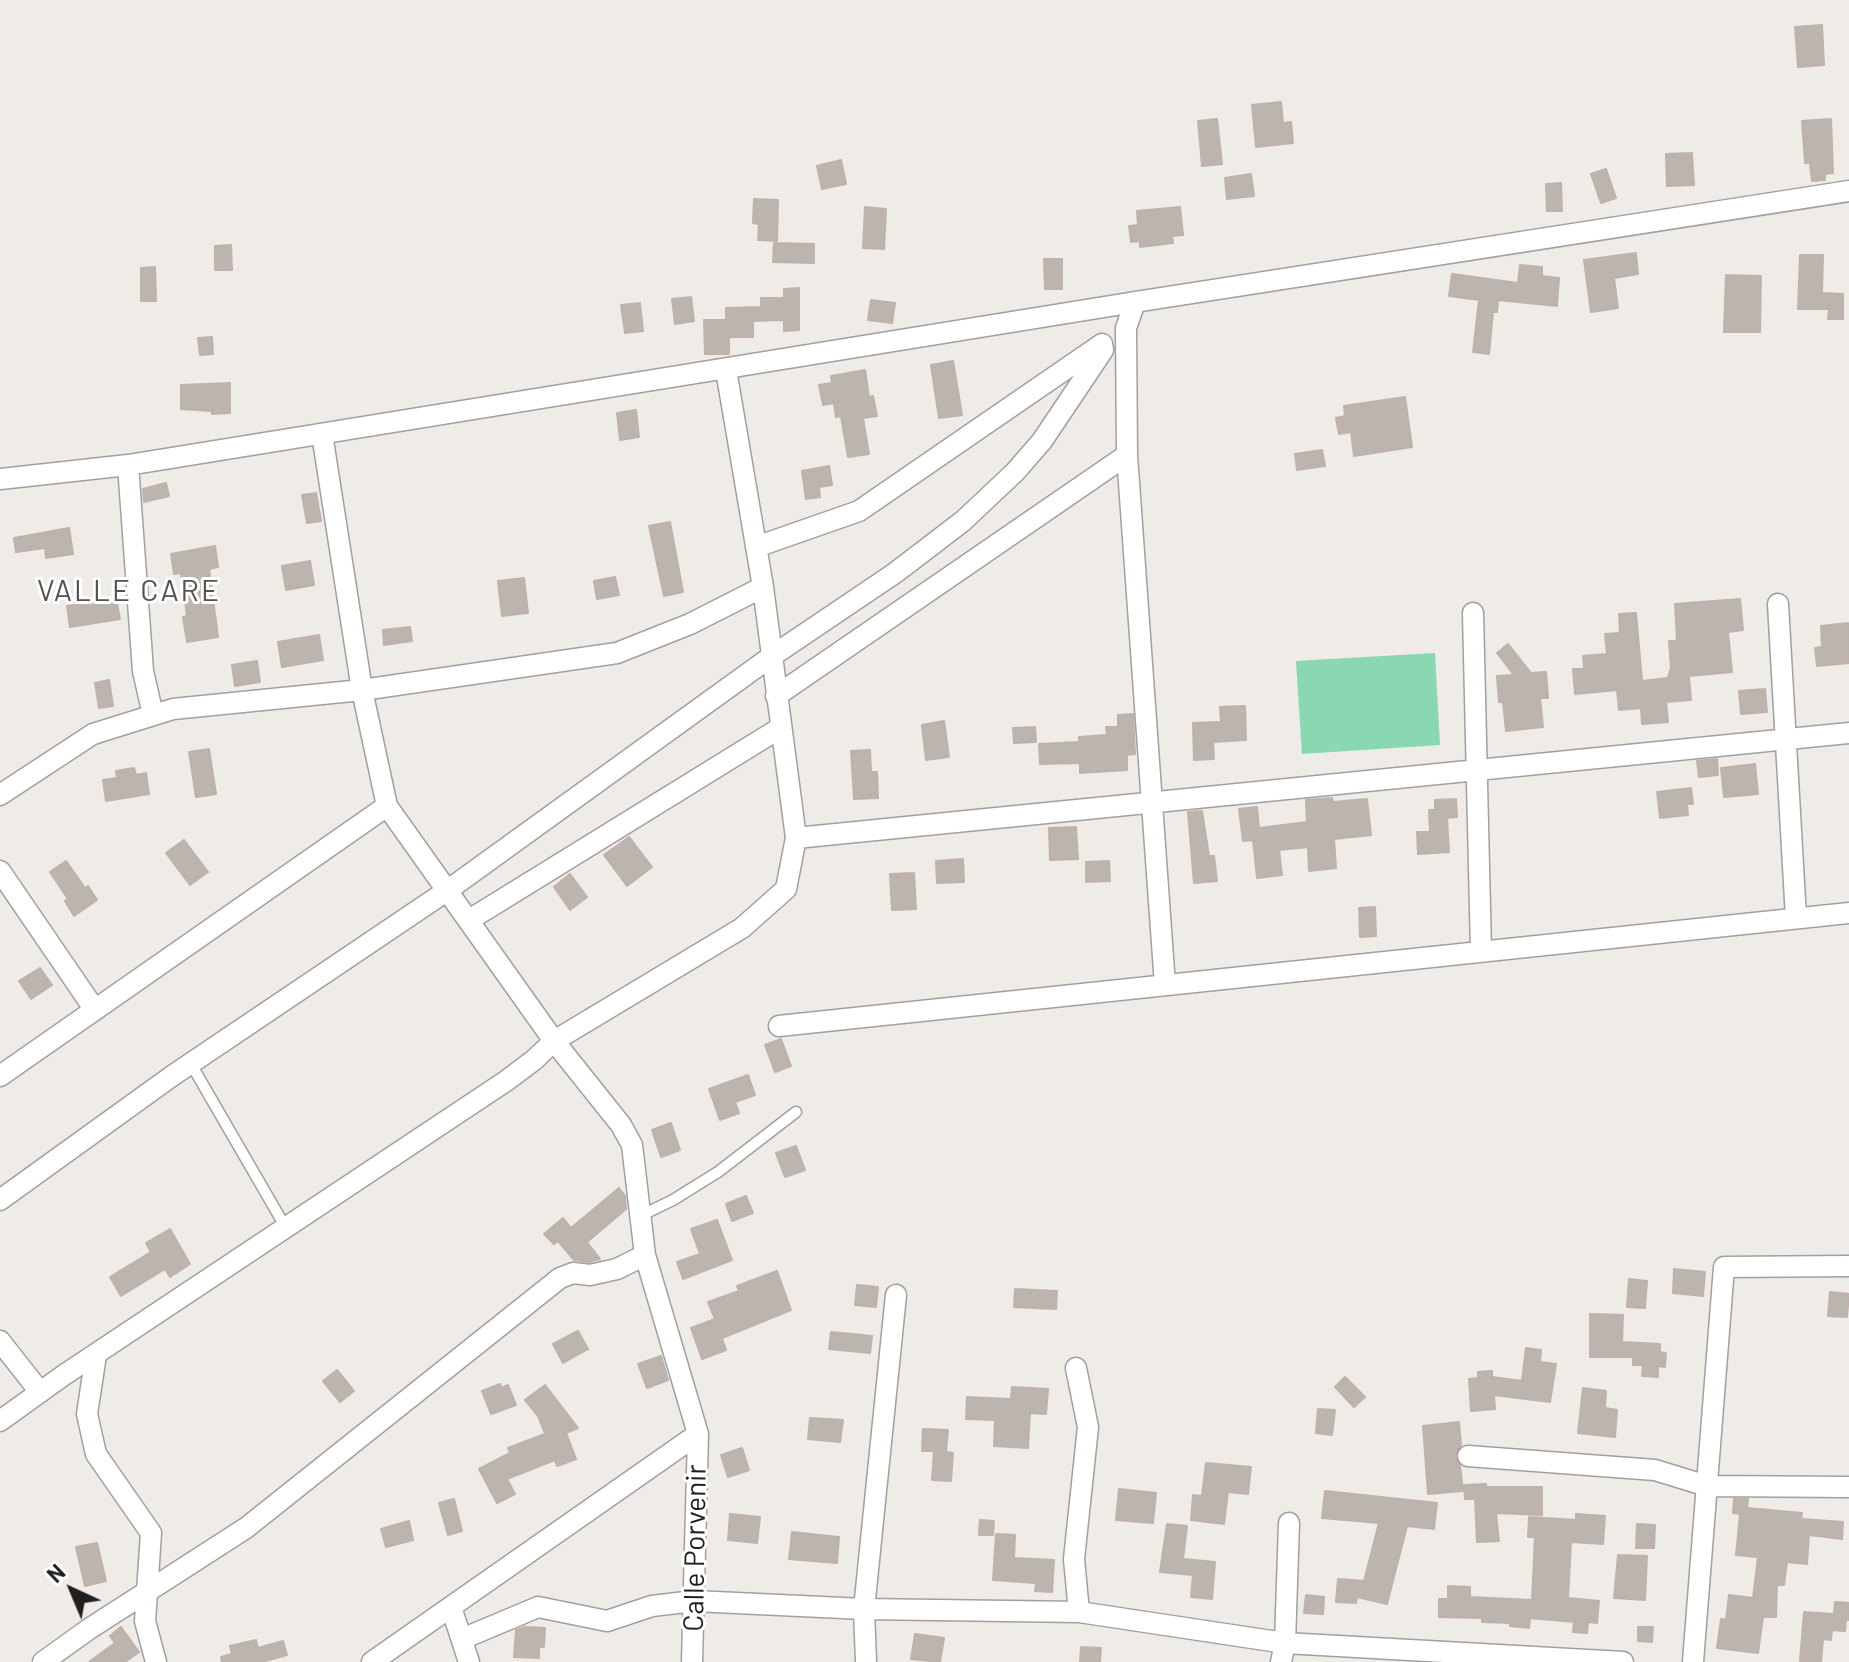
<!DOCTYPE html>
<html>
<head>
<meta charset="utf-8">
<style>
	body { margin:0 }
	#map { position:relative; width:1849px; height:1662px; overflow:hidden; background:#efebe6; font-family:Barlow,sans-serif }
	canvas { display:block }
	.north { position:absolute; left:32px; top:1550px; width:80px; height:80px; -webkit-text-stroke:6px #fff; paint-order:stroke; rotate:316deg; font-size:22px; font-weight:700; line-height:32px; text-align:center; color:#1f1f1f }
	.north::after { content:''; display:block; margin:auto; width:28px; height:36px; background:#1f1f1f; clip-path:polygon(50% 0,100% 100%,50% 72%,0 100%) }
</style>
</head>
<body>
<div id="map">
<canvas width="1849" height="1662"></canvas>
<div class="north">N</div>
</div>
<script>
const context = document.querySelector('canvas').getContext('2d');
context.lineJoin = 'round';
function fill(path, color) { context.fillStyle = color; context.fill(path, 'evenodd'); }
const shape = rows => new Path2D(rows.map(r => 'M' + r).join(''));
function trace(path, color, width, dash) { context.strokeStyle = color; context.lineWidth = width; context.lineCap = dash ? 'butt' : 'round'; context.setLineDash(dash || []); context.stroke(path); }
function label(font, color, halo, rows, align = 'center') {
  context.font = font + ' Barlow,sans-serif'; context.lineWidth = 6; context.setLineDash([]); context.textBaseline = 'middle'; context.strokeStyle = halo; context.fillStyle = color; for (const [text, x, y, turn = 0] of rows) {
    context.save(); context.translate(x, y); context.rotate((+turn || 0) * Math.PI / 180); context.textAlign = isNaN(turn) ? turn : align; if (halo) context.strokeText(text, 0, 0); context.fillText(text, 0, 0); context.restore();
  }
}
fill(shape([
	[1435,653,1440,745,1302,754,1296,661]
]), '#8ad8b2');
const building = shape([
	[1822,25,1824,65,1798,67,1795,27,1822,25],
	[1281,102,1283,123,1291,122,1293,143,1256,147,1252,105,1281,102],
	[1217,119,1222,164,1202,166,1198,121,1217,119],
	[1831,119,1833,173,1825,174,1825,180,1812,181,1810,163,1805,163,1802,121,1831,119],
	[1692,153,1694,185,1667,186,1666,154,1692,153],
	[841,160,846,184,822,189,817,166,841,160],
	[1606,169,1616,198,1601,203,1591,174,1606,169],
	[1251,174,1254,196,1227,199,1225,178,1251,174],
	[1561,183,1562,211,1547,211,1546,184,1561,183],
	[754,199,778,200,777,241,758,240,759,224,753,223,754,199],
	[865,207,886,209,884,249,863,248,865,207],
	[1180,207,1183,235,1172,236,1173,243,1140,247,1140,241,1131,242,1129,226,1138,225,1137,211,1180,207],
	[774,243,814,244,814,263,773,262,774,243],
	[231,245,232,270,215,270,215,246,231,245],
	[1636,253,1638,274,1614,278,1618,308,1591,312,1584,260,1636,253],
	[1800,255,1823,255,1822,293,1843,294,1843,319,1828,319,1829,309,1798,309,1800,255],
	[1044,259,1062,259,1062,289,1045,289,1044,259],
	[1520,265,1542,267,1542,276,1559,278,1557,306,1498,300,1497,312,1493,312,1489,354,1473,352,1479,300,1449,296,1452,274,1518,283,1520,265],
	[155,267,156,301,141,301,141,268,155,267],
	[1726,275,1761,276,1760,332,1724,332,1726,275],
	[799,288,799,330,784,331,784,320,753,321,753,337,729,337,729,354,705,354,704,320,726,320,726,308,761,307,761,298,784,298,784,289,799,288],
	[691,297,694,321,675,324,672,299,691,297],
	[871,300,895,303,892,323,868,320,871,300],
	[640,303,643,331,625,333,621,305,640,303],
	[212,337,213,354,200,355,198,338,212,337],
	[953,361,962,415,939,418,931,365,953,361],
	[865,370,869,397,873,396,877,416,863,418,869,454,848,457,841,416,836,417,834,403,823,405,819,385,832,383,831,376,865,370],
	[230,383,230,413,212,414,212,411,181,409,181,385,230,383],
	[1405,397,1412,447,1354,456,1351,432,1339,434,1336,418,1345,416,1344,406,1405,397],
	[636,410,639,437,620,440,617,413,636,410],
	[1322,450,1325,466,1297,470,1295,454,1322,450],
	[829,466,832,485,819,487,820,497,806,499,802,471,829,466],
	[166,483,169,496,144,502,143,489,166,483],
	[316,493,321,521,307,523,302,495,316,493],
	[670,522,683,592,664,596,649,526,670,522],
	[69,528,73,554,46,558,45,548,16,552,14,538,69,528],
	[215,546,218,567,209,569,218,637,187,642,183,617,187,616,181,573,174,574,171,554,215,546],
	[310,561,314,585,286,590,282,566,310,561],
	[615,577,619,595,597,599,594,581,615,577],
	[524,578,528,613,502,616,498,581,524,578],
	[116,598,120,619,70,627,67,606,116,598],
	[1740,599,1743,630,1728,632,1732,672,1689,676,1691,700,1666,702,1668,722,1642,724,1641,708,1619,710,1617,690,1575,694,1573,669,1584,669,1583,656,1607,654,1605,634,1620,633,1619,614,1636,613,1642,681,1668,678,1671,667,1669,641,1677,641,1675,604,1740,599],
	[1848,623,1849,663,1817,666,1815,648,1822,647,1821,626,1848,623],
	[410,627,412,641,384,645,383,630,410,627],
	[319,635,323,660,282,667,278,642,319,635],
	[1508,644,1531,673,1546,672,1548,698,1540,698,1543,727,1506,731,1503,702,1499,702,1497,676,1514,675,1497,653,1508,644],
	[257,661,260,682,235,686,232,665,257,661],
	[109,680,113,706,99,708,95,683,109,680],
	[1765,689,1767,712,1741,714,1739,691,1765,689],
	[1245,706,1246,740,1213,742,1214,759,1194,760,1193,723,1221,722,1220,707,1245,706],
	[1133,714,1135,754,1127,755,1127,770,1080,773,1080,763,1040,764,1039,744,1079,742,1079,737,1107,735,1106,727,1118,727,1118,715,1133,714],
	[944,721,949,757,926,760,922,725,944,721],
	[1035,727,1036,742,1014,743,1013,728,1035,727],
	[209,749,216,794,196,797,189,752,209,749],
	[870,750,871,772,877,772,878,798,854,799,851,751,870,750],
	[1717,759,1718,775,1699,777,1697,761,1717,759],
	[1755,764,1758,794,1724,797,1721,768,1755,764],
	[134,768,136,775,146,773,149,794,106,801,103,780,117,778,116,771,134,768],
	[1691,788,1693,804,1687,804,1688,815,1660,818,1657,792,1691,788],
	[1332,798,1333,802,1367,799,1371,835,1334,839,1336,868,1309,871,1308,847,1279,850,1282,875,1257,878,1253,840,1243,841,1239,809,1257,807,1259,828,1307,822,1306,800,1332,798],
	[1456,799,1457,817,1447,818,1449,852,1418,854,1417,832,1430,832,1429,810,1435,810,1435,800,1456,799],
	[1202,811,1209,856,1214,856,1217,881,1194,883,1188,812,1202,811],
	[1076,827,1078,859,1050,860,1049,828,1076,827],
	[629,837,652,867,627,886,604,855,629,837],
	[184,840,208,872,190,885,166,853,184,840],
	[963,859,964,882,937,883,936,861,963,859],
	[66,861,85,888,88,886,97,900,74,916,65,901,68,899,50,872,66,861],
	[1109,861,1110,881,1086,882,1086,862,1109,861],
	[914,873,916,909,892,910,890,874,914,873],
	[570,874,587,897,570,910,554,887,570,874],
	[1375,907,1376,936,1360,937,1359,908,1375,907],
	[40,968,52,985,31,999,19,981,40,968],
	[781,1039,791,1066,775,1072,765,1045,781,1039],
	[748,1075,755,1095,735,1102,739,1113,720,1120,709,1089,748,1075],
	[671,1123,680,1150,661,1157,652,1130,671,1123],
	[796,1146,805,1170,785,1177,776,1153,796,1146],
	[619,1188,625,1196,626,1209,587,1242,600,1259,589,1262,574,1260,558,1241,554,1244,544,1234,563,1218,571,1228,619,1188],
	[746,1196,753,1213,732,1221,726,1204,746,1196],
	[717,1220,732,1260,683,1279,677,1262,700,1254,691,1229,717,1220],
	[170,1229,190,1264,170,1277,165,1269,121,1296,110,1277,151,1252,146,1243,170,1229],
	[1674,1269,1705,1272,1703,1296,1673,1293,1674,1269],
	[777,1271,791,1310,722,1338,726,1350,702,1359,691,1328,715,1319,708,1302,739,1291,737,1286,777,1271],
	[1629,1279,1647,1281,1645,1308,1627,1307,1629,1279],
	[857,1285,878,1287,876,1307,855,1305,857,1285],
	[1015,1289,1057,1291,1056,1309,1014,1307,1015,1289],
	[1830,1292,1849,1294,1847,1317,1828,1316,1830,1292],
	[1590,1314,1623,1315,1622,1342,1660,1344,1660,1352,1666,1353,1665,1367,1658,1366,1658,1377,1642,1376,1643,1365,1633,1365,1633,1357,1590,1357,1590,1314],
	[578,1331,588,1349,563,1363,553,1344,578,1331],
	[831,1332,872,1336,870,1353,829,1349,831,1332],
	[1526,1348,1541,1350,1540,1362,1556,1364,1550,1402,1494,1395,1495,1409,1471,1411,1469,1379,1478,1378,1478,1372,1492,1371,1492,1377,1522,1381,1526,1348],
	[661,1356,668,1380,647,1388,638,1364,661,1356],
	[337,1370,354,1391,340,1402,323,1381,337,1370],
	[1345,1377,1365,1397,1354,1407,1335,1387,1345,1377],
	[500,1384,501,1388,508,1385,516,1405,491,1414,482,1391,500,1384],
	[545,1385,578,1428,566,1433,576,1459,557,1466,555,1460,507,1479,515,1494,497,1503,479,1469,510,1453,508,1448,545,1434,538,1416,525,1400,545,1385],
	[1012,1387,1048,1389,1046,1414,1030,1413,1028,1448,994,1446,995,1420,966,1419,967,1397,1011,1399,1012,1387],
	[1583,1388,1606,1391,1605,1408,1617,1410,1615,1437,1578,1433,1583,1388],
	[1318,1409,1335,1410,1332,1435,1316,1433,1318,1409],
	[810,1418,843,1420,840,1442,808,1439,810,1418],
	[1459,1422,1461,1445,1455,1456,1460,1466,1463,1491,1428,1494,1423,1426,1459,1422],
	[923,1429,948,1430,946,1452,953,1453,951,1481,932,1480,934,1451,922,1451,923,1429],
	[742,1448,749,1470,728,1477,721,1455,742,1448],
	[1206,1463,1251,1467,1248,1494,1228,1492,1224,1524,1191,1520,1193,1495,1202,1496,1206,1463],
	[1486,1484,1486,1487,1542,1487,1542,1515,1496,1513,1499,1541,1477,1542,1475,1499,1465,1499,1464,1485,1486,1484],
	[1119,1489,1156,1493,1153,1523,1116,1520,1119,1489],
	[1325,1491,1437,1503,1434,1529,1407,1526,1387,1604,1357,1597,1356,1603,1336,1602,1338,1579,1364,1581,1379,1523,1322,1518,1325,1491],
	[454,1499,462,1531,448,1535,439,1503,454,1499],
	[1734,1499,1748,1499,1747,1508,1802,1513,1801,1519,1843,1522,1842,1539,1809,1535,1807,1564,1787,1562,1784,1585,1777,1585,1776,1617,1763,1617,1758,1653,1717,1648,1721,1619,1726,1620,1729,1595,1753,1598,1758,1557,1736,1555,1740,1514,1733,1513,1734,1499],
	[730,1514,760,1517,757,1543,728,1540,730,1514],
	[1576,1514,1605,1516,1603,1544,1571,1542,1568,1598,1599,1601,1597,1623,1588,1622,1587,1633,1573,1632,1574,1622,1530,1618,1529,1628,1510,1626,1510,1623,1482,1622,1482,1618,1439,1617,1439,1599,1448,1599,1448,1586,1470,1587,1470,1597,1532,1600,1535,1537,1528,1537,1529,1517,1576,1520,1576,1514],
	[980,1520,994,1521,993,1535,979,1535,980,1520],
	[409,1521,413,1540,386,1547,381,1529,409,1521],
	[1167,1524,1187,1526,1183,1559,1215,1562,1212,1599,1191,1597,1193,1575,1160,1572,1167,1524],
	[1637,1524,1655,1525,1654,1548,1636,1548,1637,1524],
	[792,1532,839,1537,837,1563,789,1559,792,1532],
	[996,1534,1015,1535,1014,1558,1054,1560,1052,1592,1035,1591,1036,1583,993,1580,996,1534],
	[97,1543,106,1581,85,1586,76,1547,97,1543],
	[1618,1555,1647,1556,1645,1600,1614,1598,1618,1555],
	[1306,1595,1324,1597,1323,1614,1304,1613,1306,1595],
	[1835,1602,1849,1603,1849,1620,1846,1620,1845,1631,1832,1630,1831,1640,1823,1639,1821,1662,1800,1661,1804,1612,1834,1614,1835,1602],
	[121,1627,139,1652,125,1662,89,1662,115,1643,110,1636,121,1627],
	[525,1627,545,1628,544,1647,539,1647,539,1658,514,1657,516,1630,525,1627],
	[1638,1627,1653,1627,1652,1642,1638,1641,1638,1627],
	[915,1634,944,1638,940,1662,911,1659,915,1634],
	[256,1640,258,1648,283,1641,287,1655,262,1662,222,1662,221,1657,232,1654,230,1646,256,1640],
	[1081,1647,1101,1648,1100,1662,1080,1662,1081,1647]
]);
fill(building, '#bcb4af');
trace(building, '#c0b1aa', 2);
const service = shape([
	[191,1064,286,1228],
	[640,1216,673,1200,718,1172,796,1112]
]);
const minor = shape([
	[1135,302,1126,328,1127,455,1165,985],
	[322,434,362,690,387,806,554,1041,621,1125,632,1145,645,1255,698,1434,692,1662],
	[128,465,143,671,153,715],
	[0,479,128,465,1135,302,1849,191],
	[756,547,859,511,1102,344],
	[1778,604,1796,918],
	[1473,613,1481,951],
	[776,696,1127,455],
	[0,795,93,734,173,709,362,690,617,653,690,624,763,587],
	[796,838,1849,733],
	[0,871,95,1010],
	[469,920,780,728],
	[779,1026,1849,913],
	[0,1076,387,806],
	[0,1200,172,1076,448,890,772,656,895,573,963,521,1015,472,1042,441,1103,350,1102,344],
	[0,1341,40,1392],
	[96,1355,87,1414,96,1454,151,1533,145,1621,156,1662],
	[1076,1368,1088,1427,1074,1559,1079,1612],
	[0,1421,64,1375,506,1081,534,1060,554,1041,742,928,786,889,796,838,763,587,726,370],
	[1468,1456,1655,1470,1707,1486,1849,1487],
	[451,1607,469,1662],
	[462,1639,538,1607,607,1621,652,1606,694,1601,864,1609,1079,1612,1285,1643,1623,1662],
	[43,1662,89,1629,246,1528,560,1278,573,1273,590,1275,617,1269,645,1255],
	[372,1662,698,1434],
	[866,1662,864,1609,896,1295],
	[1281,1662,1285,1643,1289,1523],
	[1693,1662,1724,1267,1849,1266]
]);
trace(service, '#a0a0a0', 13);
trace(minor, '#a0a0a0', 23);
trace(service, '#fff', 10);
trace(minor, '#fff', 20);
label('28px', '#1f1f1f', '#fff', [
	["Calle Porvenir",695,1548,-89]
]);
context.letterSpacing = '2px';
label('30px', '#525252', '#fff', [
	["VALLE CARE",129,591]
]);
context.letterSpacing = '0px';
</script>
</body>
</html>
